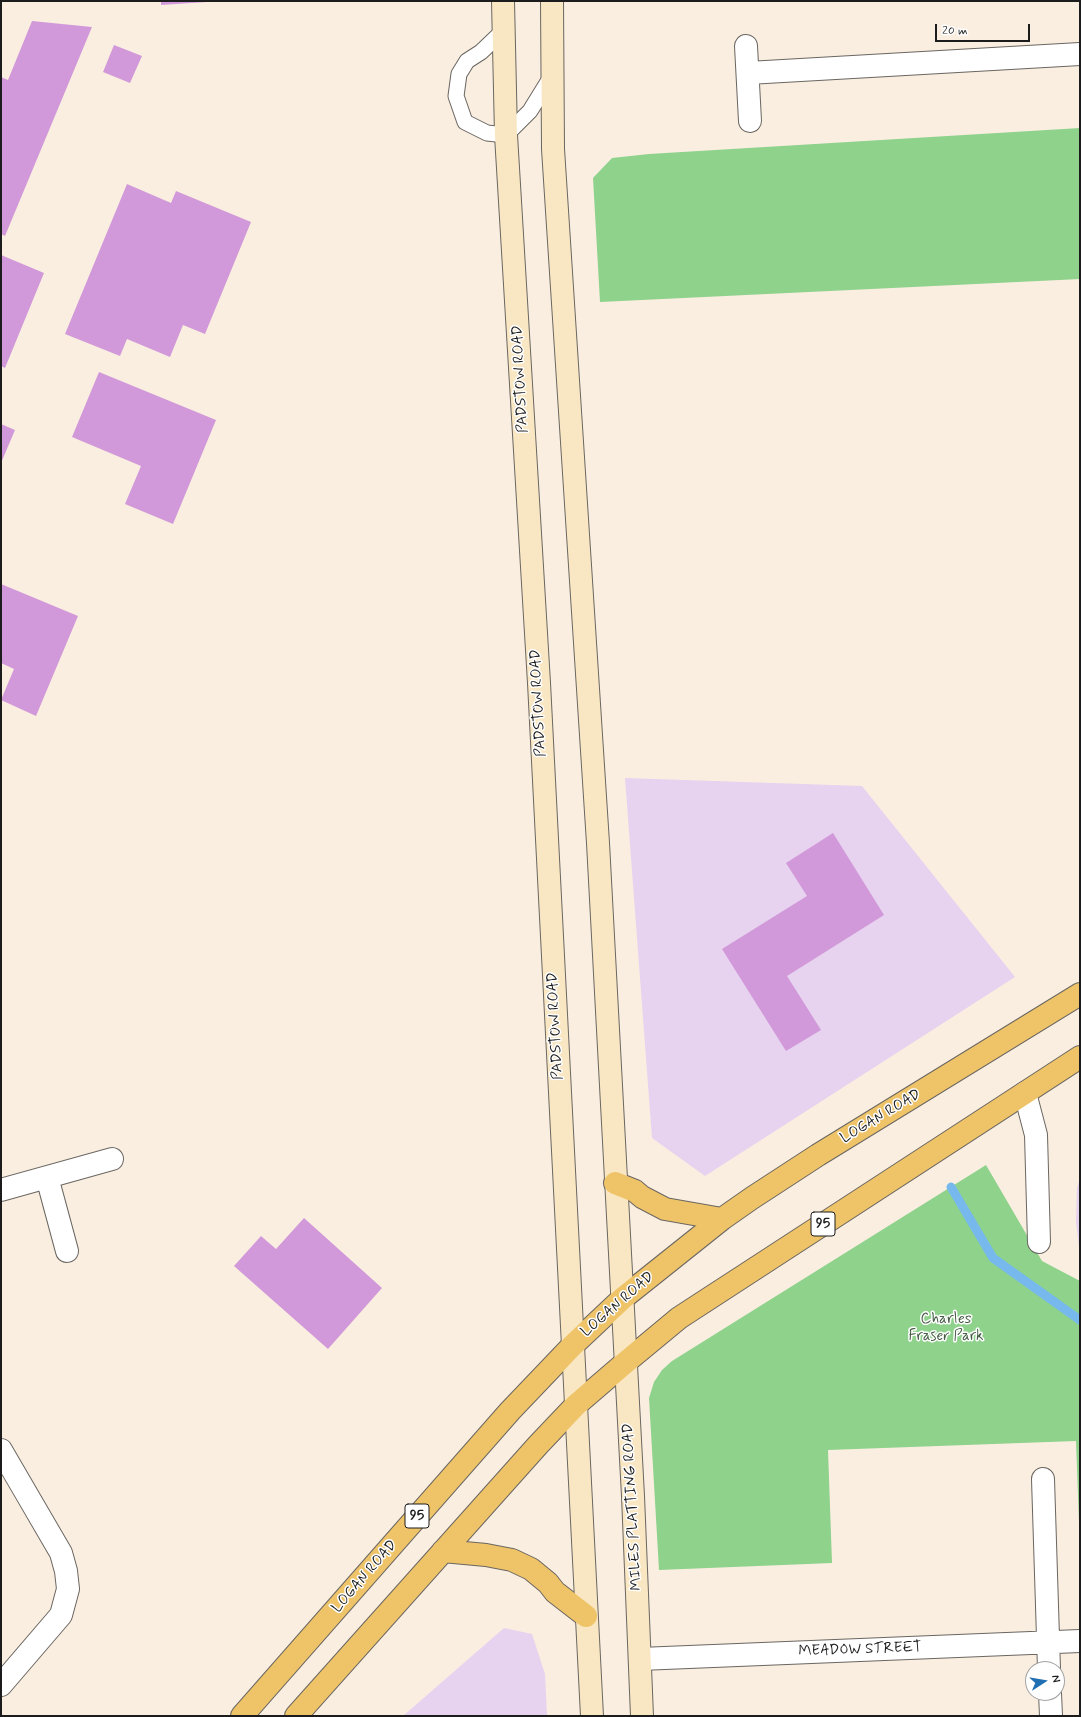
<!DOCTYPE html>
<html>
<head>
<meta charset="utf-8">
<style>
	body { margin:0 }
	#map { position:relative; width:1081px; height:1717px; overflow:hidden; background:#faeee1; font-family:Mynerve,sans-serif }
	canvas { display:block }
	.frame { position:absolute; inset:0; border:2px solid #1c1c1c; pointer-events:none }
	.north { position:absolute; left:1025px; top:1661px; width:40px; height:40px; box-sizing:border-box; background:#fff; border:1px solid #a4a4a4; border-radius:50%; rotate:78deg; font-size:11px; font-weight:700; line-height:16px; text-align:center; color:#1c1c1c }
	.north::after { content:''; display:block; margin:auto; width:14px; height:18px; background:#1f6fb2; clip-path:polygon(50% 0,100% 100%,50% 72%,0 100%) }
	.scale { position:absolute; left:935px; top:24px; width:95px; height:18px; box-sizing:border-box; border:2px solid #1c1c1c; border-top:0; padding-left:5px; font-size:12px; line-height:14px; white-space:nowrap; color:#1c1c1c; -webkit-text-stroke:3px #fff; paint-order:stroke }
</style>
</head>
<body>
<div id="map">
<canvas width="1081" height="1717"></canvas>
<div class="frame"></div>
<div class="north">N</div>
<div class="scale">20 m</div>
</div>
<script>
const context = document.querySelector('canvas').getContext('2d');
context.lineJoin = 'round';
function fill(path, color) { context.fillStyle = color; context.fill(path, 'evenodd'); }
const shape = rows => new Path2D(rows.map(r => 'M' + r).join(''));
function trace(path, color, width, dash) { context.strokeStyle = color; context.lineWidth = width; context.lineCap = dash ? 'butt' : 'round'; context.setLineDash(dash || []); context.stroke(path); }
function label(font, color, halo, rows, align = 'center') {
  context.font = font + ' Mynerve,sans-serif'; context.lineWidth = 3; context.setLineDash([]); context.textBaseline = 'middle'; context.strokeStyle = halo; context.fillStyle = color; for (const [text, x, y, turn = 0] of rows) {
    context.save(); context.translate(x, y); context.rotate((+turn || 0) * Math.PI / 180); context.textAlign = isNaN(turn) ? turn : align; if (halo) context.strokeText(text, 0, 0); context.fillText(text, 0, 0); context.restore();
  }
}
fill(shape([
	[625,778,862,786,1015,977,705,1176,652,1138],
	[1080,1178,1080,1255,1076,1222,1077,1188],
	[504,1628,532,1634,545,1674,547,1716,403,1716]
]), '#e7d2ef');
fill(shape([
	[1080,128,1080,279,600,302,593,178,612,158,649,154],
	[986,1165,1042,1261,1080,1281,1080,1550,1076,1441,828,1450,832,1563,659,1570,649,1398,654,1382,662,1370,672,1361]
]), '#8ed28c');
trace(shape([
	[951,1187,993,1258,1080,1320]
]), '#78b9ed', 9);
fill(shape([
	[161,1,207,1,207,2,161,5],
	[32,21,92,27,5,236,1,234,1,77,8,80],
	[114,45,142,56,130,83,103,72],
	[127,184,171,203,176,191,251,222,205,334,183,325,170,357,127,339,120,356,65,334],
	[1,255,44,273,5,368,1,366],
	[99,372,216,420,173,524,125,504,141,466,72,437],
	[1,424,15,430,1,463],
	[1,584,78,616,36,716,1,700,14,669,1,663],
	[833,833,884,915,787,976,821,1030,786,1051,722,949,807,896,786,863],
	[304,1218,382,1288,328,1349,234,1266,261,1236,276,1249]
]), '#d199d9');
const lane = shape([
	[503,31,481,52,467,61,459,74,456,96,465,122,487,133,506,135,530,111,551,77]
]);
const street = shape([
	[746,46,750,121],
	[748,73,1080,54],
	[1025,1093,1036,1135,1039,1242],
	[47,1177,67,1251],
	[1,1190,112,1159],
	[1,1450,61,1553,66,1571,68,1589,61,1615,1,1685],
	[1043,1479,1049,1669],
	[640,1659,1080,1641],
	[1050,1693,1051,1716]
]);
const secondary = shape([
	[503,1,506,135,539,683,592,1716],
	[552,1,553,149,598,843,633,1496,642,1716]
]);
const primary = shape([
	[615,1183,635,1191,642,1197,665,1209,722,1219],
	[443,1551,486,1555,512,1560,531,1569,548,1583,555,1592,586,1616],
	[242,1716,510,1411,573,1345,623,1298,722,1219,752,1198,818,1155,1080,994],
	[296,1716,538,1445,576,1405,626,1362,679,1318,1080,1057]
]);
trace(lane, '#6a6661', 17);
trace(street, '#6a6661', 24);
trace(secondary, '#6a6661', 24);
trace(primary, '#6a6661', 24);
trace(lane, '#fff', 15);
trace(street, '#fff', 22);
trace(secondary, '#f9e7c3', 22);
trace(primary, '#efc469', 22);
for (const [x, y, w] of [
	[823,1224,24],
	[417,1516,24]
]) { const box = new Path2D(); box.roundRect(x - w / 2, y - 12, w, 24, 3); context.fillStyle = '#fff'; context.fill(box); trace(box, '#1c1c1c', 1); }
label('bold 14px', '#1c1c1c', null, [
	["95",823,1224],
	["95",417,1516]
]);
label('15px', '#1c1c1c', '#fff', [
	["PADSTOW ROAD",521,379,-93],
	["PADSTOW ROAD",539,703,-93],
	["PADSTOW ROAD",556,1026,-93],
	["LOGAN ROAD",881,1117,-31],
	["LOGAN ROAD",618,1305,-41],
	["MILES PLATTING ROAD",633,1507,-93],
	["LOGAN ROAD",365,1577,-49],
	["MEADOW STREET",860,1650,-2]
]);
label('15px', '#445c43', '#fff', [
	["Charles",946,1320],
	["Fraser Park",946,1337]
]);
</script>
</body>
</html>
